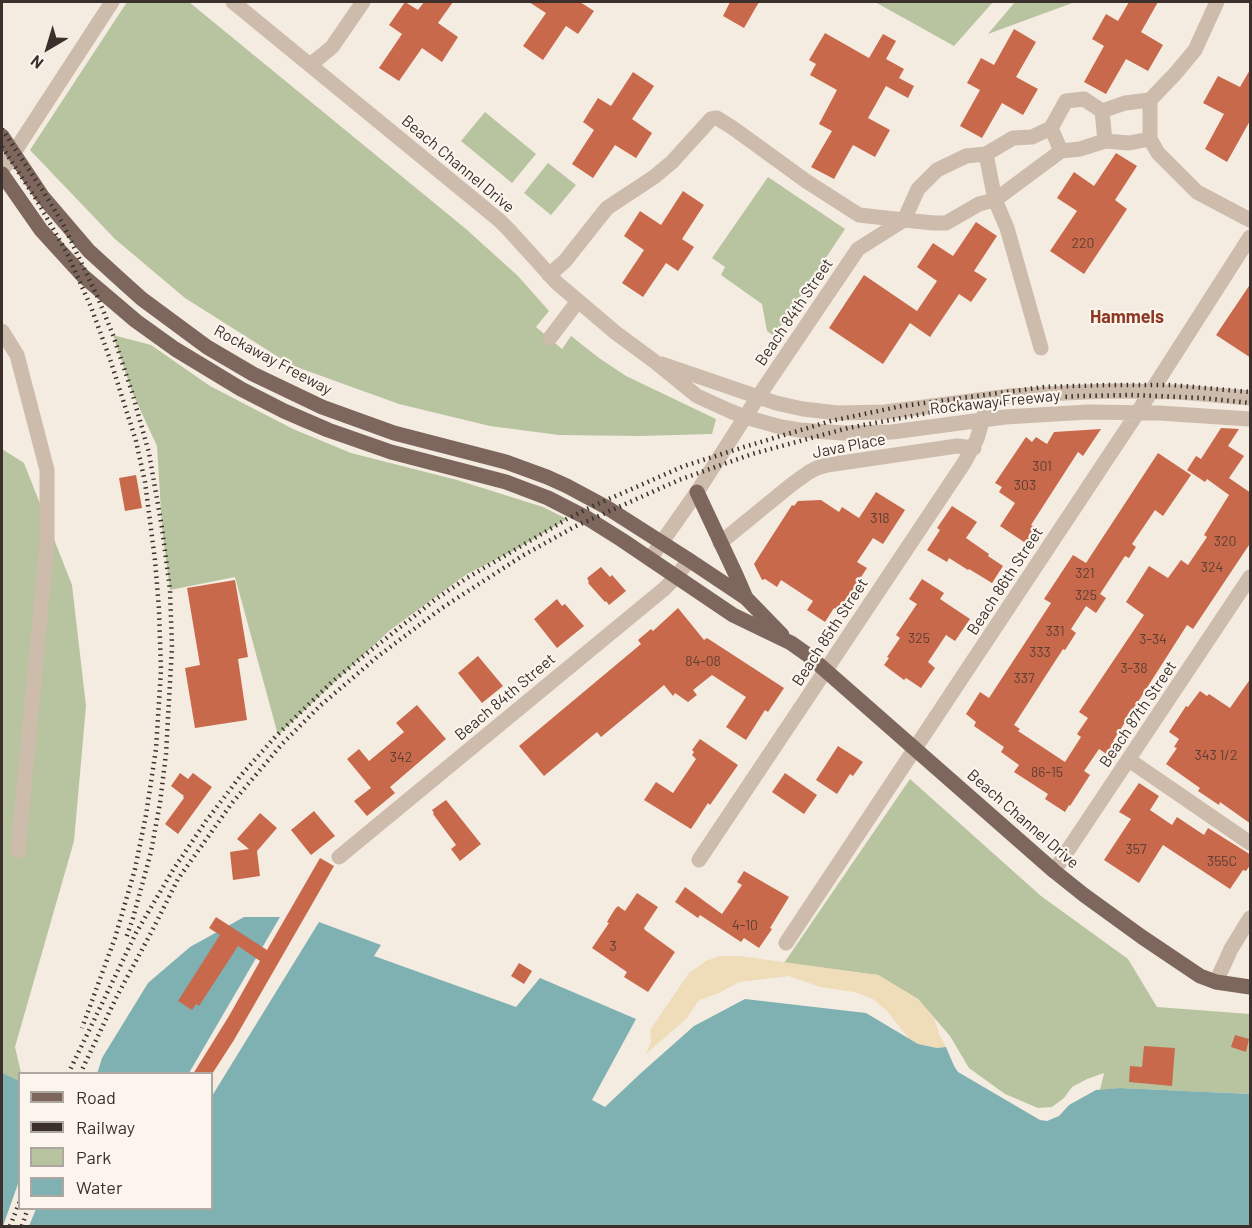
<!DOCTYPE html>
<html>
<head>
<meta charset="utf-8">
<style>
	body { margin:0 }
	#map { position:relative; width:1252px; height:1228px; overflow:hidden; background:#f4ebe1; font-family:Barlow,sans-serif }
	canvas { display:block }
	.frame { position:absolute; inset:0; border:3px solid #3b302b; pointer-events:none }
	.legend { position:absolute; left:18px; top:1072px; width:195px; height:138px; box-sizing:border-box; background:#fbf5ee; border:2px solid #aea6a0; margin:0; padding:8px 10px; list-style:none; font-size:18px; color:#3b302b }
	.legend li { display:flex; align-items:center; gap:12px; height:30px }
	.legend b { width:30px; border:2px solid #aea6a0 }
	.north { position:absolute; left:18px; top:18px; width:60px; height:60px; -webkit-text-stroke:4px #fbf5ee; paint-order:stroke; rotate:218deg; font-size:16px; font-weight:700; line-height:24px; text-align:center; color:#3b302b }
	.north::after { content:''; display:block; margin:auto; width:21px; height:27px; background:#3b302b; clip-path:polygon(50% 0,100% 100%,50% 72%,0 100%) }
</style>
</head>
<body>
<div id="map">
<canvas width="1252" height="1228"></canvas>
<div class="frame"></div>
<ul class="legend">
<li><b style="height:8px;background:#7d675c"></b>Road</li>
<li><b style="height:8px;background:#3b302b"></b>Railway</li>
<li><b style="height:16px;background:#b8c4a0"></b>Park</li>
<li><b style="height:16px;background:#7fb0b2"></b>Water</li>
</ul>
<div class="north">N</div>
</div>
<script>
const context = document.querySelector('canvas').getContext('2d');
context.lineJoin = 'round';
function fill(path, color) { context.fillStyle = color; context.fill(path, 'evenodd'); }
const shape = rows => new Path2D(rows.map(r => 'M' + r).join(''));
function trace(path, color, width, dash) { context.strokeStyle = color; context.lineWidth = width; context.lineCap = dash ? 'butt' : 'round'; context.setLineDash(dash || []); context.stroke(path); }
function label(font, color, halo, rows, align = 'center') {
  context.font = font + ' Barlow,sans-serif'; context.lineWidth = 4.5; context.setLineDash([]); context.textBaseline = 'middle'; context.strokeStyle = halo; context.fillStyle = color; for (const [text, x, y, turn = 0] of rows) {
    context.save(); context.translate(x, y); context.rotate((+turn || 0) * Math.PI / 180); context.textAlign = isNaN(turn) ? turn : align; if (halo) context.strokeText(text, 0, 0); context.fillText(text, 0, 0); context.restore();
  }
}
fill(shape([
	[127,2,189,2,466,229,518,276,549,311,536,327,562,349,571,336,599,358,626,376,716,419,712,434,640,436,559,435,490,426,399,404,291,365,185,298,115,239,30,150],
	[875,2,993,2,954,46],
	[1015,2,1075,2,988,34],
	[485,112,536,154,512,183,461,141],
	[548,163,576,185,551,215,524,193],
	[768,177,845,229,774,336,767,331,762,304,721,275,725,267,712,258],
	[113,335,151,345,210,386,293,429,351,453,457,480,543,507,567,519,515,550,467,574,389,631,278,735,235,577,170,590,162,528,157,446,132,392],
	[2,449,24,463,72,585,86,706,74,841,15,1047,21,1073,20,1074,19,1087,2,1074],
	[910,779,1041,896,1128,959,1157,1007,1250,1014,1250,1094,1120,1088,1100,1090,1104,1073,1087,1079,1072,1087,1064,1098,1052,1107,1038,1108,1005,1094,969,1068,950,1036,918,999,878,975,784,963]
]), '#b8c4a0');
fill(shape([
	[720,956,739,956,878,975,918,999,934,1018,939,1034,946,1047,937,1048,918,1044,909,1039,887,1011,873,999,855,992,820,987,789,976,739,982,719,993,699,1000,686,1019,646,1054,651,1041,650,1030,689,973,706,961]
]), '#efdcb8');
fill(shape([
	[244,917,280,917,189,1073,97,1074,102,1058,148,983,190,947],
	[319,922,381,945,374,956,516,1007,540,978,636,1019,592,1100,605,1107,641,1073,694,1026,745,999,866,1013,918,1044,937,1048,946,1047,954,1066,958,1072,1040,1120,1047,1121,1059,1116,1069,1105,1096,1090,1120,1088,1250,1094,1250,1226,2,1226,2,1073,19,1081,20,1208,212,1208,212,1096]
]), '#7fb0b2');
fill(shape([
	[19,1181,20,1208,36,1209,29,1226,3,1226]
]), '#f4ebe1');
fill(shape([
	[405,2,418,10,424,2,453,2,438,23,458,37,442,62,422,48,399,81,379,68,402,34,389,25],
	[529,2,580,2,594,11,578,34,566,26,543,60,523,46,546,13],
	[730,2,759,2,744,28,723,16],
	[1129,2,1158,2,1141,32,1163,45,1148,71,1126,59,1106,94,1084,82,1104,46,1092,39,1106,14,1118,21],
	[1014,29,1036,42,1016,77,1038,89,1023,115,1002,103,982,138,960,126,980,90,967,83,981,58,994,65],
	[825,33,869,58,883,34,896,41,886,59,904,69,899,78,914,86,908,98,886,86,868,118,890,130,875,157,853,145,834,179,811,167,832,131,819,124,837,90,810,75,816,64,809,60],
	[1251,68,1251,119,1227,162,1205,149,1224,114,1203,103,1218,76,1240,87],
	[633,72,654,86,632,119,652,133,636,158,615,145,593,178,572,164,594,130,583,122,598,98,611,106],
	[1116,153,1137,166,1115,200,1127,209,1084,274,1050,251,1077,211,1057,198,1074,172,1094,186],
	[683,191,704,205,682,239,694,247,678,271,666,263,643,297,622,283,644,250,624,236,640,211,661,225],
	[976,222,997,236,974,271,987,279,971,302,959,294,930,337,910,323,883,364,829,328,864,275,917,311,937,281,917,267,933,243,953,256],
	[1251,283,1251,358,1216,335],
	[1221,428,1239,429,1228,446,1244,456,1229,478,1251,493,1251,542,1193,629,1187,625,1113,741,1116,743,1108,755,1099,749,1084,771,1090,775,1070,806,1069,805,1065,812,1045,799,1048,794,1014,772,1019,765,1001,752,1004,747,974,726,976,722,966,714,980,692,989,698,1051,603,1044,599,1073,555,1086,563,1158,453,1191,475,1163,516,1155,510,1132,544,1136,547,1129,558,1125,556,1100,594,1106,598,1096,613,1086,606,1071,629,1076,633,1065,650,1063,649,1014,725,1020,729,1018,731,1065,762,1081,737,1077,734,1088,718,1079,712,1144,615,1126,602,1149,566,1168,578,1181,560,1188,565,1207,537,1204,535,1229,495,1207,479,1205,482,1187,470,1196,456,1201,459],
	[1101,429,1083,456,1078,452,1031,525,1040,530,1030,546,1000,526,1015,503,999,492,1002,487,995,483,1026,437,1032,442,1036,437,1047,444,1054,432],
	[136,475,142,508,125,511,119,478],
	[876,492,905,510,883,544,873,538,857,562,867,568,839,611,834,608,825,622,807,610,813,601,781,580,777,587,765,579,762,580,754,564,792,505,794,506,798,501,821,500,839,512,842,507,859,518],
	[952,506,977,522,966,538,989,554,988,556,1003,566,992,583,969,569,968,570,949,558,947,562,927,550,940,530,937,528],
	[601,567,610,577,612,575,626,591,609,605,606,601,605,602,588,583,589,582,587,578],
	[922,579,944,593,940,599,970,619,955,641,946,635,928,662,935,668,921,688,906,678,904,680,884,665,889,658,887,657,900,638,896,635,917,604,909,599],
	[235,580,248,657,238,659,247,720,195,728,185,668,200,665,187,588],
	[557,599,562,606,565,604,584,626,557,648,534,619],
	[678,608,704,640,707,638,784,688,768,712,765,710,746,740,726,727,746,697,712,675,693,690,697,695,688,702,675,693,673,696,664,685,601,737,597,732,544,776,519,746,641,644,638,640,651,629,653,631],
	[478,656,503,686,482,703,458,673],
	[1251,678,1251,824,1220,802,1219,805,1198,791,1200,788,1166,764,1177,748,1174,747,1179,739,1169,732,1186,706,1188,707,1200,691,1207,696,1209,694,1230,708],
	[417,705,446,739,390,787,395,793,367,816,354,801,371,788,347,759,359,749,369,761,404,732,396,723],
	[700,739,738,765,710,805,708,803,691,829,644,800,656,782,673,793,696,759,692,755,694,752,692,750],
	[838,746,863,762,853,776,850,774,837,794,816,780],
	[180,773,188,779,193,773,212,787,178,834,165,824,184,798,183,797,184,796,171,786],
	[785,773,817,795,804,814,772,792],
	[1139,783,1159,796,1150,810,1172,825,1177,817,1204,835,1208,828,1251,855,1251,864,1246,871,1243,870,1230,889,1163,845,1139,883,1104,860,1131,819,1119,812],
	[446,800,481,844,460,861,451,849,456,845,433,814,434,813,432,810],
	[314,811,335,836,311,855,291,830],
	[260,813,277,828,257,851,260,876,233,880,230,852,249,849,237,839],
	[320,858,334,866,234,1040,212,1074,193,1074,229,1016,260,961,238,946,199,1006,196,1004,192,1010,178,1001,220,935,209,928,216,917,267,950],
	[744,871,789,897,770,928,772,929,759,948,744,938,741,942,700,915,698,918,675,902,685,887,722,914,742,885,737,882],
	[637,893,658,907,644,928,645,930,675,952,648,992,624,977,627,972,592,948,609,923,607,922,615,909,618,906,625,911],
	[519,963,532,971,524,984,511,976],
	[1235,1035,1249,1039,1246,1052,1231,1047],
	[1144,1046,1175,1048,1172,1086,1129,1082,1130,1066,1142,1067]
]), '#c8694b');
trace(shape([
	[233,2,499,220,509,230,557,283,616,333,654,361,697,396,730,411,745,417,781,427,800,430,843,433,892,432,1005,417,1088,412,1159,413,1250,419],
	[1217,2,1195,50,1175,74,1150,100,1150,139,1158,153,1197,192,1250,220],
	[310,65,332,47,363,2],
	[1102,111,1125,103,1150,100],
	[1061,151,1051,128,1066,101,1084,99,1102,111,1105,141],
	[986,154,1013,138,1032,137,1051,128],
	[2,171,112,2],
	[549,275,565,261,607,208,654,177,672,162,711,119,717,118,733,128,806,181,859,215,904,220,934,223,946,223,979,204,995,200,986,154,966,156,937,170,918,189,904,220],
	[2,331,17,355,47,470,47,543,18,851],
	[550,338,578,301],
	[1041,348,1007,228,995,200,1061,151,1080,149,1105,141,1129,143,1150,139],
	[662,364,776,403,803,409,838,413,885,412,1010,396,1085,392,1118,391,1178,392,1250,398],
	[720,543,791,485,809,472,817,468,827,465,957,446,974,448],
	[650,559,697,492,758,397,858,249,904,220],
	[1129,760,1250,843],
	[339,857,664,589,676,577,689,560],
	[699,860,964,463,977,439,985,411],
	[1054,871,1250,577],
	[786,943,1138,412,1250,237],
	[1216,982,1231,949,1250,918]
]), '#cdbbac', 15);
trace(shape([
	[2,136,42,196,89,251,123,282,142,299,207,347,253,374,322,407,394,433,506,462,547,477,567,486,606,507,689,560,746,598,782,635],
	[2,174,41,230,83,276,136,321,175,349,241,389,284,411,328,430,391,452,506,482,548,498,587,518,622,540,733,615,791,643,808,655,1054,871,1084,895,1142,937,1200,976,1216,982,1250,987],
	[697,492,736,575,746,598]
]), '#7d675c', 15);
trace(shape([
	[2,129,43,191,63,224,98,298,113,335,132,392,149,453,162,528,170,590,172,647,166,754,160,803,151,852,133,918,126,938],
	[2,147,36,199,67,253,91,307,110,359,136,441,145,482,155,560,159,609,161,670,156,749,146,815,135,869,115,938,82,1028],
	[68,1074,136,933,173,870,206,821,242,774,276,736,332,682,361,658,436,599,467,578,567,519,593,506,684,466,744,447,831,421,902,406,1044,387,1107,385,1172,385,1250,392],
	[80,1074,116,998,152,931,178,879,232,803,282,744,321,705,377,657,442,608,522,556,574,527,679,480,752,454,848,428,944,410,1027,399,1079,396,1131,395,1203,398,1250,403],
	[10,1226,20,1201],
	[22,1226,28,1208]
]), '#3b302b', 4.5, [1.5, 4.5]);
label('14px', '#5e3e33', null, [
	["220",1083,243],
	["301",1042,466],
	["303",1025,485],
	["318",880,518],
	["320",1225,541],
	["324",1212,567],
	["321",1085,573],
	["325",1086,595],
	["331",1055,631],
	["325",919,638],
	["3-34",1153,639],
	["333",1040,652],
	["84-08",703,661],
	["3-38",1134,668],
	["337",1024,678],
	["343 1/2",1216,755],
	["342",401,757],
	["86-15",1047,772],
	["357",1136,849],
	["355C",1222,861],
	["4-10",745,925],
	["3",613,946]
]);
label('16px', '#3b302b', '#fbf5ee', [
	["Beach Channel Drive",458,164,40],
	["Beach 84th Street",794,312,-56],
	["Rockaway Freeway",273,360,28],
	["Rockaway Freeway",995,402,-6],
	["Java Place",849,446,-11],
	["Beach 86th Street",1005,581,-57],
	["Beach 85th Street",830,632,-57],
	["Beach 84th Street",505,697,-40],
	["Beach 87th Street",1138,714,-56],
	["Beach Channel Drive",1023,819,41]
]);
label('bold 18px', '#8c3b22', '#fbf5ee', [
	["Hammels",1127,317]
]);
</script>
</body>
</html>
